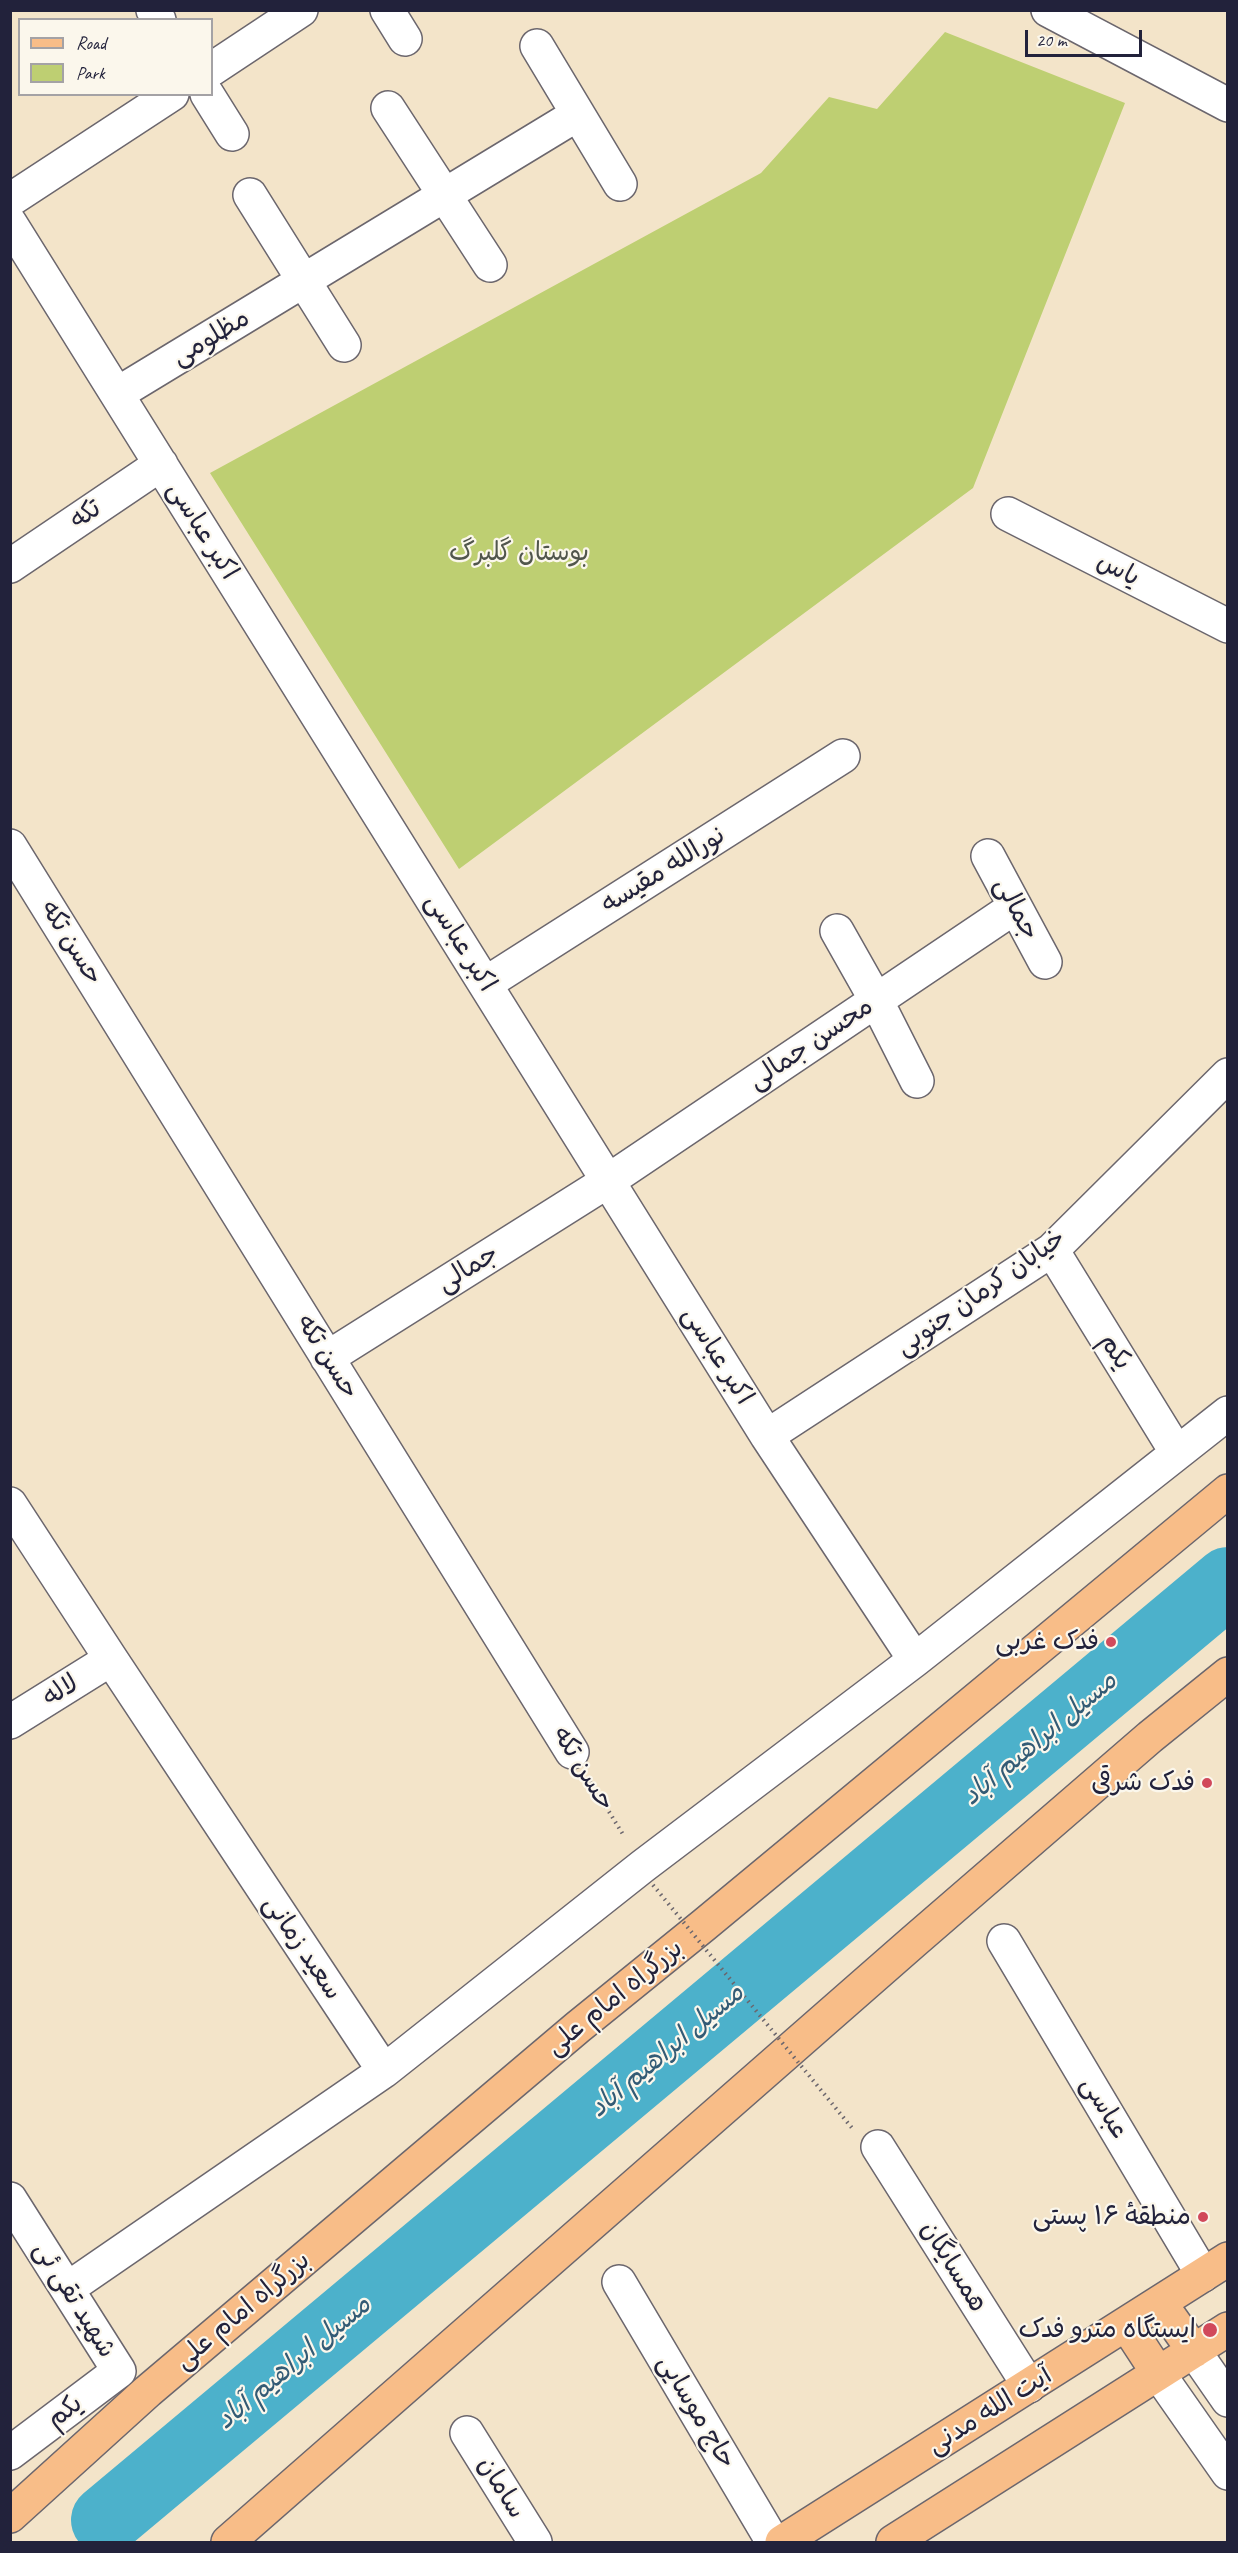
<!DOCTYPE html>
<html>
<head>
<meta charset="utf-8">
<style>
	body { margin:0 }
	#map { position:relative; width:1238px; height:2553px; overflow:hidden; background:#f3e4c9; font-family:Caveat,sans-serif }
	canvas { display:block }
	.frame { position:absolute; inset:0; border:12px solid #22223b; pointer-events:none }
	.legend { position:absolute; left:18px; top:18px; width:195px; height:78px; box-sizing:border-box; background:#fbf7ec; border:2px solid #a4a2a5; margin:0; padding:8px 10px; list-style:none; font-size:18px; color:#22223b }
	.legend li { display:flex; align-items:center; gap:12px; height:30px }
	.legend b { width:30px; border:2px solid #a4a2a5 }
	.scale { position:absolute; left:1025px; top:30px; width:117px; height:27px; box-sizing:border-box; border:3px solid #22223b; border-top:0; padding-left:8px; font-size:18px; line-height:21px; white-space:nowrap; color:#22223b; -webkit-text-stroke:4px #fbf7ec; paint-order:stroke }
</style>
</head>
<body>
<div id="map">
<canvas width="1238" height="2553"></canvas>
<div class="frame"></div>
<ul class="legend">
<li><b style="height:8px;background:#f8bd88"></b>Road</li>
<li><b style="height:16px;background:#becf72"></b>Park</li>
</ul>
<div class="scale">20 m</div>
</div>
<script>
const context = document.querySelector('canvas').getContext('2d');
context.lineJoin = 'round';
function fill(path, color) { context.fillStyle = color; context.fill(path, 'evenodd'); }
const shape = rows => new Path2D(rows.map(r => 'M' + r).join(''));
function trace(path, color, width, dash) { context.strokeStyle = color; context.lineWidth = width; context.lineCap = dash ? 'butt' : 'round'; context.setLineDash(dash || []); context.stroke(path); }
function label(font, color, halo, rows, align = 'center') {
  context.font = font + ' Caveat,"Playpen Sans Arabic",sans-serif'; context.lineWidth = 4.5; context.setLineDash([]); context.textBaseline = 'middle'; context.strokeStyle = halo; context.fillStyle = color; for (const [text, x, y, turn = 0] of rows) {
    context.save(); context.translate(x, y); context.rotate((+turn || 0) * Math.PI / 180); context.textAlign = isNaN(turn) ? turn : align; if (halo) context.strokeText(text, 0, 0); context.fillText(text, 0, 0); context.restore();
  }
}
fill(shape([
	[945,32,1125,103,973,488,459,869,210,473,761,173,829,97,877,109]
]), '#becf72');
trace(shape([
	[106,2520,1228,1582]
]), '#4cb1cb', 70);
const minor = shape([
	[153,10,159,20],
	[387,10,405,39],
	[1048,10,1228,105],
	[537,46,620,184],
	[212,69,301,10],
	[207,94,232,134],
	[388,108,490,265],
	[250,195,344,345],
	[10,200,172,94],
	[10,223,767,1436,915,1660],
	[117,394,578,114],
	[1008,514,1228,626],
	[10,566,161,464],
	[10,846,572,1752],
	[988,856,1045,962],
	[837,931,876,1000,917,1081],
	[485,984,843,756],
	[1052,1250,1177,1453],
	[327,1358,608,1181,1015,907],
	[767,1436,1052,1250,1228,1075],
	[10,1504,111,1659,384,2071,67,2289],
	[10,1722,111,1659],
	[1004,1941,1203,2275],
	[384,2071,643,1866,915,1660,1228,1413],
	[878,2147,1029,2386],
	[10,2199,119,2371,10,2453],
	[619,2282,773,2542],
	[1194,2351,1228,2400],
	[1158,2373,1228,2473],
	[467,2433,535,2542]
]);
const major = shape([
	[1160,2303,1194,2351],
	[1126,2324,1158,2373],
	[782,2542,1228,2259],
	[893,2542,1228,2329]
]);
const highway = shape([
	[10,2516,148,2391,578,2027,704,1925,1228,1491],
	[228,2542,913,1942,1150,1737,1228,1674]
]);
trace(minor, '#6b666d', 36);
trace(major, '#6b666d', 36);
trace(highway, '#6b666d', 36);
trace(shape([
	[590,1781,624,1836]
]), '#6b666d', 4, [1.5, 4.5]);
trace(minor, '#fff', 33);
trace(major, '#f8bd88', 33);
trace(highway, '#f8bd88', 33);
trace(shape([
	[653,1885,852,2128]
]), '#6b666d', 4, [1.5, 4.5]);
for (const [x, y, r, color] of [
	[1111,1642,6,"#d1495b"],
	[1207,1783,6,"#d1495b"],
	[1203,2217,6,"#d1495b"],
	[1210,2330,8,"#d1495b"]
]) { const dot = new Path2D(); dot.arc(x, y, r, 0, 2 * Math.PI); context.fillStyle = color; context.fill(dot); trace(dot, '#fbf7ec', 2); }
label('26px', '#22223b', '#fbf7ec', [
	["مظلومی",211,338,-31],
	["تکه",86,515,-34],
	["اکبر عباسی",202,531,58],
	["یاس",1118,570,27],
	["نورالله مقیسه",664,870,-32],
	["جمالی",1016,909,62],
	["حسن تکه",71,943,58],
	["اکبر عباسی",460,943,58],
	["محسن جمالی",811,1044,-34],
	["جمالی",468,1269,-32],
	["خیابان کرمان جنوبی",981,1293,-35],
	["یکم",1115,1352,58],
	["اکبر عباسی",717,1356,58],
	["حسن تکه",327,1357,58],
	["لاله",61,1691,-32],
	["حسن تکه",583,1769,58],
	["سعید زمانی",302,1948,56],
	["بزرگراه امام علی",615,1998,-39],
	["عباسی",1104,2108,59],
	["همسایگان",953,2267,58],
	["شهید تقی ئی",74,2300,58],
	["بزرگراه امام علی",243,2311,-40],
	["آیت الله مدنی",990,2411,-32],
	["یکم",65,2412,-37],
	["حاج موسایی",696,2412,59],
	["سامان",501,2488,58]
]);
label('26px', '#51564c', '#fbf7ec', [
	["بوستان گلبرگ",519,553]
]);
label('26px', '#22223b', '#fbf7ec', [
	["فدک غربی",1099,1642],
	["فدک شرقی",1195,1783],
	["منطقهٔ ۱۶ پستی",1191,2217],
	["ایستگاه مترو فدک",1196,2330]
], 'right');
label('italic 27px', '#335b75', '#fbf7ec', [
	["مسیل ابراهیم آباد",1040,1739,-40],
	["مسیل ابراهیم آباد",667,2051,-40],
	["مسیل ابراهیم آباد",294,2363,-40]
]);
</script>
</body>
</html>
